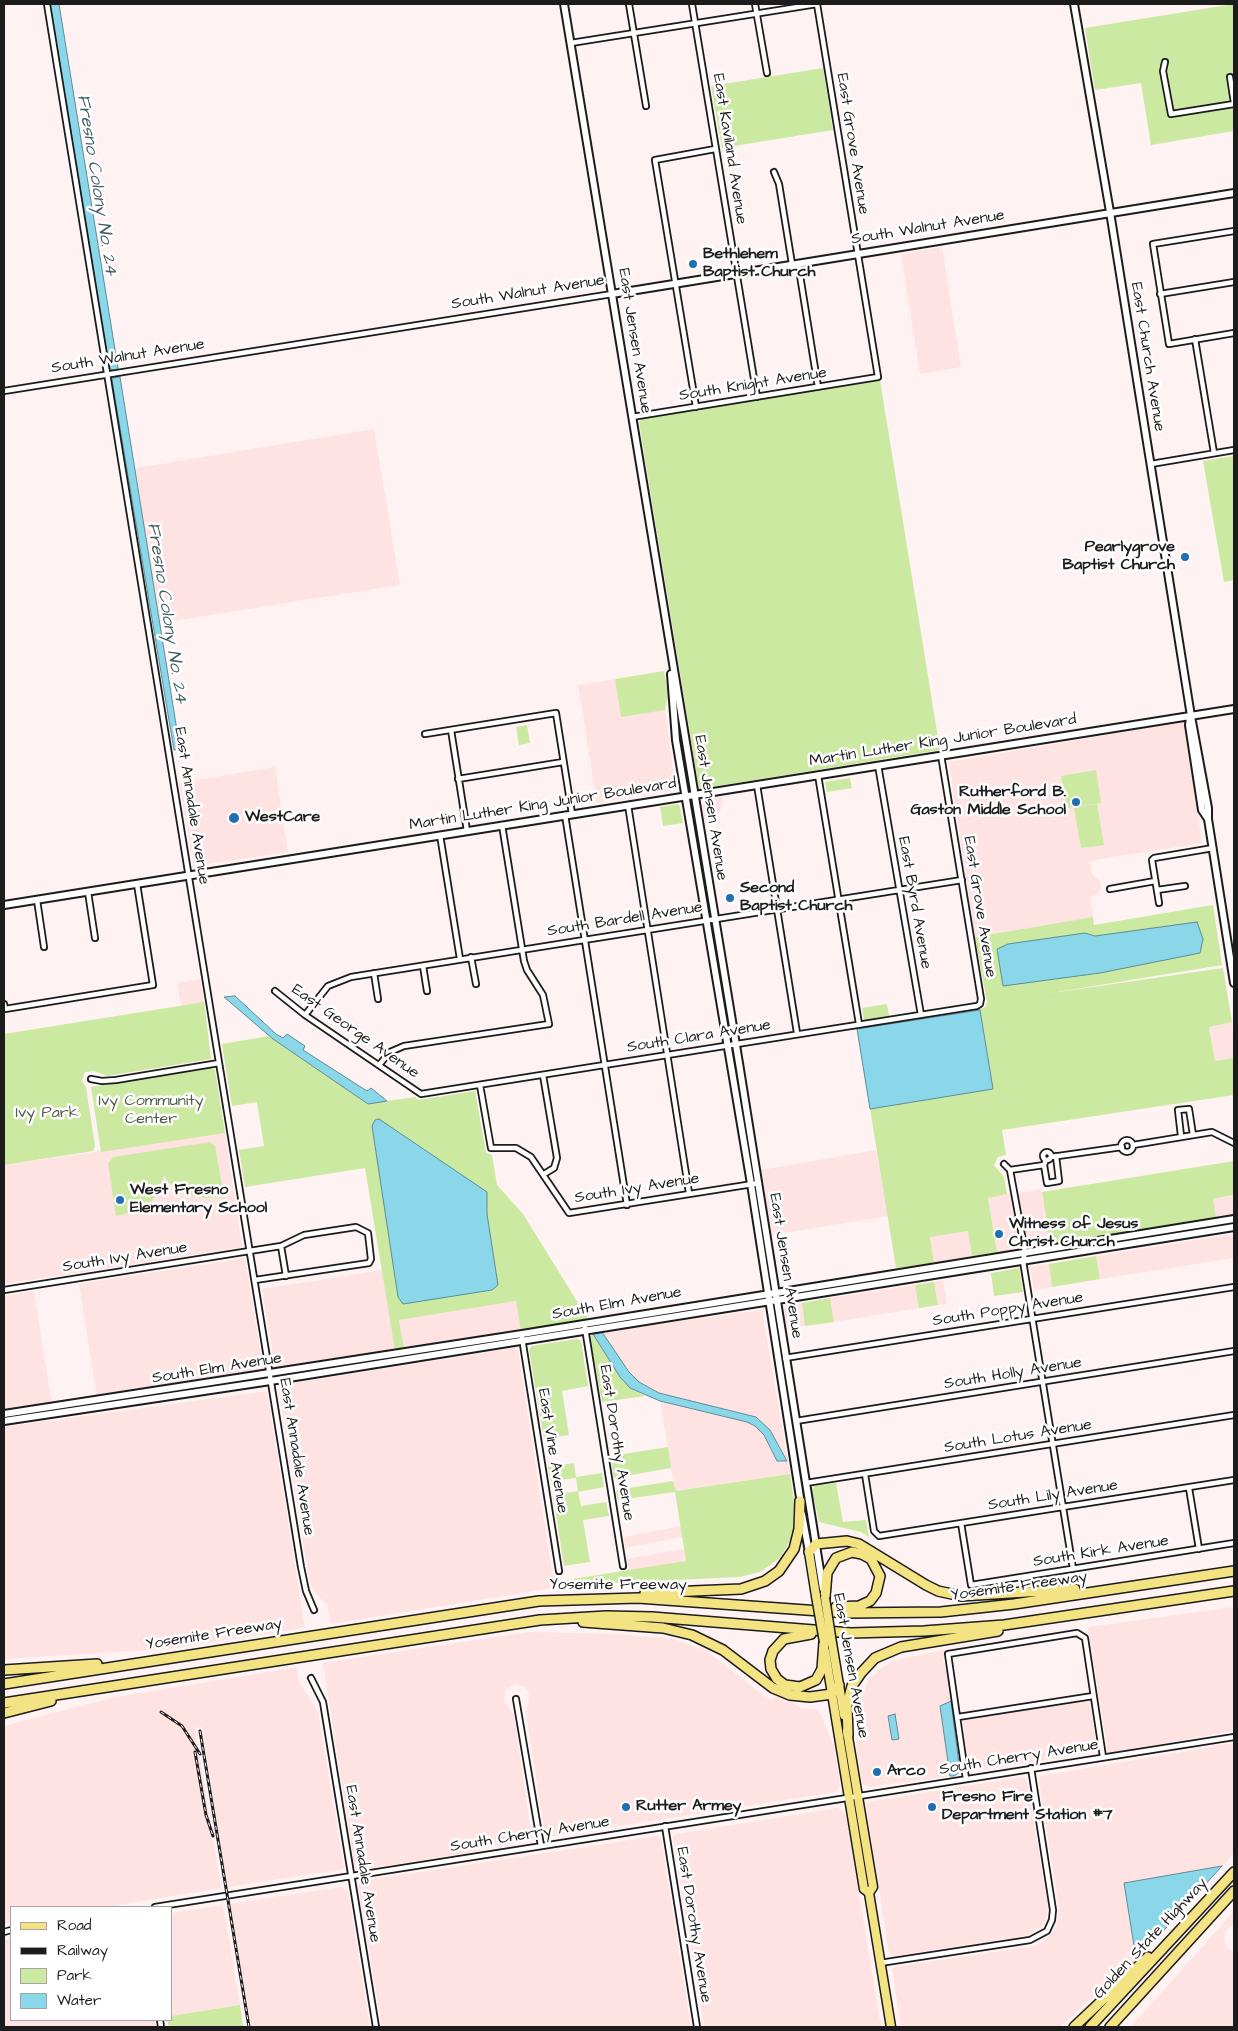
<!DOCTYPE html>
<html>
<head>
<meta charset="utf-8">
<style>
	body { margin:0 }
	#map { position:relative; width:1238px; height:2031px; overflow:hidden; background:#fff2f2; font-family:"Architects Daughter",sans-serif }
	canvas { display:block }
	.frame { position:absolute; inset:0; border:5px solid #1c1c1c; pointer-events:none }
	.legend { position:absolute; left:10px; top:1906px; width:162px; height:115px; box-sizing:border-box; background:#fff; border:1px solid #a4a4a4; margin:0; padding:6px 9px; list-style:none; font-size:15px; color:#1c1c1c }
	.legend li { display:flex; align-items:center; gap:10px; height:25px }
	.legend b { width:25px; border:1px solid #a4a4a4 }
</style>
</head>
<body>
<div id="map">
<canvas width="1238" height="2031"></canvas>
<div class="frame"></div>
<ul class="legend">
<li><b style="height:6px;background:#f4e382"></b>Road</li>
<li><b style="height:6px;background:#1c1c1c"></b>Railway</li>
<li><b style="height:14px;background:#cbe9a1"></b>Park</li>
<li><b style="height:14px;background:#8ad7e9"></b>Water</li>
</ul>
</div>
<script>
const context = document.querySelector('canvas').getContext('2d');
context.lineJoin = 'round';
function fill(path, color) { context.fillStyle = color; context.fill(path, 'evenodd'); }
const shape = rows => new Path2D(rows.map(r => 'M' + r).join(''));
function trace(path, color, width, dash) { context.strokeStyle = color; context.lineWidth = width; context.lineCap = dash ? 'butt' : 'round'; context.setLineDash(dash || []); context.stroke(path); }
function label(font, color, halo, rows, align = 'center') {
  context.font = font + ' "Architects Daughter",sans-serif'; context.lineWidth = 5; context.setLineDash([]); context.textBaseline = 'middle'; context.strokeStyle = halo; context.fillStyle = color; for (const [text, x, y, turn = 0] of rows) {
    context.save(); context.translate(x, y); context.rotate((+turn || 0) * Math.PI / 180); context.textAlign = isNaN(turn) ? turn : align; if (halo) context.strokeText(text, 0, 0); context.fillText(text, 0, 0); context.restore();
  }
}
fill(shape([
	[942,247,961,367,920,374,901,254],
	[374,429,400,585,160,623,135,468],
	[615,679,621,716,665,710,676,790,597,803,578,685],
	[1183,722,1185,725,1202,843,1090,861,1092,874,1100,881,1101,889,1098,894,1090,897,1093,917,975,937,949,762],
	[275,767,288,852,194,866,179,783],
	[722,796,723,804,717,817,704,820,702,801],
	[200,979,204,1002,181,1006,177,983],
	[1232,1022,1234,1058,1215,1061,1209,1026],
	[225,1133,242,1247,4,1284,4,1165],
	[876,1150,888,1216,772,1235,761,1170],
	[1041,1189,1050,1244,1027,1248,1018,1193],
	[1234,1192,1234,1215,1216,1218,1213,1199,1233,1196],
	[1013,1193,1022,1249,997,1252,988,1197],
	[968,1231,972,1256,934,1263,930,1237],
	[1234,1234,1234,1258,1100,1279,1096,1256],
	[245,1258,263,1368,261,1371,97,1398,79,1284],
	[1049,1264,1052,1287,1034,1290,1030,1267],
	[382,1270,395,1351,303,1365,278,1368,275,1366,262,1289],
	[943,1280,947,1304,938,1305,934,1282],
	[915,1285,919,1308,834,1322,830,1298],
	[34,1291,52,1404,19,1406,4,1410,4,1296],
	[516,1301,521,1331,404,1349,399,1320],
	[802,1303,805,1326,787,1329,784,1309,787,1306],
	[762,1310,790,1474,675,1491,660,1401,747,1422,755,1426,764,1435,777,1461,787,1461,770,1430,756,1417,659,1393,639,1382,629,1372,602,1332],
	[514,1348,518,1351,552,1573,561,1582,559,1587,331,1624,327,1605,314,1591,309,1579,279,1390,281,1386,307,1381],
	[267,1391,305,1628,166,1649,4,1659,4,1427],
	[681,1526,682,1537,625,1548,624,1537],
	[684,1549,686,1562,629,1571,627,1559],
	[1234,1607,1234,1731,1108,1753,1088,1627],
	[528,1632,618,1634,674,1639,707,1651,767,1698,773,1700,773,1697,779,1696,789,1700,801,1709,814,1709,820,1713,834,1746,840,1785,836,1792,549,1837,545,1835,526,1713,530,1693,524,1686,514,1684,506,1690,504,1700,514,1715,532,1839,479,1849,479,1851,358,1870,355,1868,323,1663],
	[946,1649,943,1660,948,1675,951,1701,940,1706,950,1776,868,1787,862,1783,856,1747,860,1701,869,1680,880,1669,893,1661],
	[297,1667,299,1682,318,1711,344,1869,227,1887,202,1727,195,1728,221,1888,107,1907,11,1907,11,1922,4,1923,4,1726,111,1698],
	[1088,1700,1090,1701,1097,1752,973,1771,969,1768,963,1721,964,1719],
	[1234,1743,1234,1853,1222,1866,1124,1883,1136,1958,1060,2027,901,2027,892,1969,894,1967,1034,1946,1045,1941,1054,1930,1058,1921,1059,1908,1039,1780,1041,1776],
	[1022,1777,1027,1780,1048,1908,1044,1925,1029,1935,894,1956,889,1954,866,1806,868,1802],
	[838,1808,846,1815,881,2027,704,2027,673,1837,676,1834],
	[658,1836,661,1838,691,2027,382,2027,358,1886,361,1881],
	[341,1887,348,1891,370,2027,250,2027,230,1904],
	[223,1905,240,2005,171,2016,171,1913],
	[1234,1911,1234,1924,1226,1930,1224,1938,1227,1948,1234,1952,1234,2027,1131,2027],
	[11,1939,11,2020,155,2020,156,2027,4,2027,4,1940]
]), '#fee3e2');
fill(shape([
	[1234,4,1234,131,1151,145,1141,83,1095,90,1085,28],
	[823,68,833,130,722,148,711,86],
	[880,380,940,750,699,789,639,422,643,418],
	[1234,456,1234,580,1224,582,1203,461],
	[664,671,668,695,665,710,621,717,615,679],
	[527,725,530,743,519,745,516,727],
	[1096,770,1101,803,1067,808,1061,776],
	[850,778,852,788,827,792,825,782],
	[678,804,680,807,683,823,663,826,660,807],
	[1097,804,1104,845,1081,848,1074,808],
	[1213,905,1222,965,1045,994,1223,968,1232,1022,1209,1027,1215,1061,1234,1058,1234,1095,1002,1130,1006,1155,998,1157,994,1165,1004,1177,1007,1194,988,1198,997,1252,972,1256,968,1231,930,1237,934,1263,896,1268,870,1109,993,1089,980,1010,986,1006,987,1002,975,937,1093,917,1094,925],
	[204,1002,211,1059,107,1076,94,1071,85,1072,82,1081,86,1087,95,1146,93,1151,4,1165,4,1034],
	[887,1004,889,1016,864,1020,862,1008],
	[269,1036,368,1104,415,1097,419,1100,475,1091,486,1153,492,1155,497,1185,523,1214,588,1319,521,1331,516,1301,399,1320,404,1349,395,1351,365,1168,245,1187,239,1150,264,1146,257,1102,232,1106,222,1044],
	[212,1068,215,1070,225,1133,101,1152,91,1087],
	[210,1142,215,1146,224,1197,205,1198,185,1194,168,1182,164,1175,160,1189,148,1206,137,1211,116,1216,108,1163,113,1157],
	[1234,1161,1233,1195,1213,1199,1216,1218,1050,1244,1042,1192],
	[1096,1256,1100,1279,1052,1287,1049,1264],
	[1019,1268,1023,1292,994,1296,991,1273],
	[934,1282,938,1305,919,1308,915,1285],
	[830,1298,834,1322,805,1326,802,1303],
	[593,1334,620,1377,630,1388,645,1396,602,1402,590,1338],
	[577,1339,581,1341,588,1386,562,1391,569,1435,544,1439,529,1350,532,1346],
	[668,1447,671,1468,614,1478,611,1456],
	[574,1463,576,1477,602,1473,604,1487,578,1492,581,1506,606,1502,609,1516,583,1520,590,1562,564,1566,553,1495,578,1491,576,1478,551,1481,548,1467],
	[790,1474,794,1500,793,1535,780,1558,760,1572,739,1577,567,1585,566,1580,686,1561,675,1492,618,1500,616,1490,673,1481,676,1491],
	[836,1483,843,1522,866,1520,869,1537,861,1532,819,1522,812,1490,814,1486],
	[240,2005,243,2027,169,2027,167,2020,171,2020,171,2016]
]), '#cbe9a1');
const water = shape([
	[50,4,59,4,118,368,117,370,112,370,109,367,50,4],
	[120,377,180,749,174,750,112,380,113,378,120,377],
	[1197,922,1203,939,1200,953,1100,973,1003,986,997,949,1008,944,1085,933,1095,936,1197,922],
	[235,996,276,1034,283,1038,287,1034,305,1046,303,1050,367,1091,371,1088,387,1101,368,1104,273,1039,224,997,235,996],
	[980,1010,993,1089,870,1109,857,1029,980,1010],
	[379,1119,487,1192,487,1214,498,1285,492,1290,403,1304,398,1297,372,1126,375,1120,379,1119],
	[602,1332,629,1372,639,1382,659,1393,756,1417,770,1430,787,1461,777,1461,764,1435,755,1426,747,1422,660,1401,630,1388,620,1377,593,1334,602,1332],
	[951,1701,960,1772,954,1776,950,1776,940,1706,951,1701],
	[895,1714,899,1739,892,1740,888,1716,895,1714],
	[1222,1866,1157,1938,1136,1958,1124,1883,1222,1866]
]);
fill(water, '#8ad7e9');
trace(water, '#5e8c97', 1);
const street = shape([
	[47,4,301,1567,306,1591,314,1610],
	[629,4,646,106],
	[692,4,757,397],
	[755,4,767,73],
	[571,43,817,4],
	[1165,62,1163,71,1171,114,1234,104],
	[1230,77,1234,103],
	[774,172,779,184,792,264],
	[1234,231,1153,244,1169,344,1234,333],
	[798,263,818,387],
	[1160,294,1234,282],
	[1195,339,1214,453],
	[4,391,612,294],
	[696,407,655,160,715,149],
	[632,417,878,377,817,4],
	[1151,464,1234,450],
	[451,730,467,831],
	[425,734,556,713,572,814],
	[878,765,921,1015],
	[818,775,859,1024],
	[458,779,563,762],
	[757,785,797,1033],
	[628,805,689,1193],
	[565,815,627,1205],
	[440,835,460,959],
	[1110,889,1155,881],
	[1157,890,1185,886],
	[88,892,95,938],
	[37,900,44,947],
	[1159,903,1152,860,1154,858,1213,848],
	[471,957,476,984],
	[423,966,427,991],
	[374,973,378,999],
	[275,991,305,1015,421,1094,977,1006,980,1004,981,999,941,755],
	[4,1004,5,1009,153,985,137,884],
	[305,1015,328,986,351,977,962,880],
	[379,1065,390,1052,404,1046,549,1024,543,995,527,970,524,961,502,825],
	[543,1075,557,1158,554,1168,544,1174],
	[91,1079,102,1081,116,1080,219,1063],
	[480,1085,491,1148,516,1148,531,1157,569,1213,759,1183],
	[1181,1136,1178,1110,1189,1109,1193,1135],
	'1121 1146a6 6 0 1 1 12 0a6 6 0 1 1-12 0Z',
	[1133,1145,1212,1132,1234,1143],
	'1043 1156a4 4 0 1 1 8 0a4 4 0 1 1-8 0Z',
	[1051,1157,1122,1147],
	[1004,1164,1010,1170,1025,1252,1023,1261,1073,1569],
	[1044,1165,1047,1183,1059,1181,1056,1156],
	[1010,1170,1044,1165,1046,1160],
	[281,1246,286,1276],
	[4,1290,281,1246,304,1235,356,1227,368,1233,371,1259,369,1263,255,1280],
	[585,1328,623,1566],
	[522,1338,559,1571],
	[785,1358,1234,1287],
	[796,1421,1234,1351],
	[865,1474,874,1531,879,1536,1234,1480],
	[806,1483,1234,1415],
	[1189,1488,1199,1549],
	[961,1523,971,1585,1234,1543],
	[311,1678,323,1702,376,2027],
	[516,1699,541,1846],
	[958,1717,1093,1696],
	[966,1779,948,1654,1077,1633,1085,1638,1103,1757],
	[665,1826,697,2027],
	[155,1907,1234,1737],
	[4,1932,11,1930],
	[880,1963,1030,1940,1047,1931,1052,1920,1053,1910,1031,1768],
	[160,2020,161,2027]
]);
const secondary = shape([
	[564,4,739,1063,823,1589],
	[1074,4,1110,212,1191,716,1208,808,1208,819,1234,983],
	[612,294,1234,193],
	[671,674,676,740,751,1184,801,1504],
	[1190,717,1189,725,1202,810,1208,819],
	[4,905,1234,709],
	[4,1414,522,1334,1234,1219],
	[4,1421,264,1382,1234,1227],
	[802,1514,809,1552]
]);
const primary = shape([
	[809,1552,816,1596],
	[832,1643,844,1715],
	[825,1651,864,1889,869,1893,891,2027],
	[847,1731,873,1887,869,1893]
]);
const highway = shape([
	[809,1552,816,1544,847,1541,859,1544,926,1585,938,1591,961,1596,1075,1589],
	[645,1593,741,1589,765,1581,779,1571,794,1549,799,1529,800,1501],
	[825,1598,827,1573,836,1558,852,1552,862,1554,871,1559,880,1576,876,1593,870,1601,859,1606,836,1607],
	[583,1622,663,1628,692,1635,723,1650,773,1688,790,1695,810,1697,832,1694,839,1685],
	[811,1634,784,1639,773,1651,770,1660,771,1669,777,1679,785,1685,800,1687,816,1680,822,1669,824,1642],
	[4,1670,97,1664],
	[4,1684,539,1601,638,1598,848,1613,941,1612,1014,1604,1234,1571],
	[4,1703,540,1620,606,1616,652,1617,851,1633,924,1631,1004,1625,1234,1591],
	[4,1713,51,1701],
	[848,1735,847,1705,852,1686,861,1673,875,1658,901,1647,998,1631],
	[1074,2027,1148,1957],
	[1090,2027,1234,1872],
	[1110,2027,1234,1891]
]);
trace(street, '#1c1c1c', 8);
trace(secondary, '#1c1c1c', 10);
trace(primary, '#1c1c1c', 11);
trace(highway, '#1c1c1c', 12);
trace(street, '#fff', 4.5);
trace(secondary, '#fff', 6);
trace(primary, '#f4e382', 8);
trace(highway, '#f4e382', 9);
const rail = shape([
	[161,1712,182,1726,200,1754],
	[200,1731,249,2027],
	[195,1752,206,1815,213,1836]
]);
trace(rail, '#1c1c1c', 3);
trace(rail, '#fff', 1, [4]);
const primaryBridge = shape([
	[816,1596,824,1642],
	[825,1598,832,1643]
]);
trace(primaryBridge, '#1c1c1c', 11, []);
trace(primaryBridge, '#f4e382', 8);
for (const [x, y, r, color] of [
	[693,264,5,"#1f6fb2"],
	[1185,557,5,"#1f6fb2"],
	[1076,802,5,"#1f6fb2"],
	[234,818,6,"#1f6fb2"],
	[730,898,5,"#1f6fb2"],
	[120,1200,5,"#1f6fb2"],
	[999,1234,5,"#1f6fb2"],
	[877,1772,5,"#1f6fb2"],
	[626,1807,5,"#1f6fb2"],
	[932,1807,5,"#1f6fb2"]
]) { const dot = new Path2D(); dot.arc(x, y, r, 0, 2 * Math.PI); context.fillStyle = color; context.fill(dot); trace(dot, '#fff', 2); }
label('16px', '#1c1c1c', '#fff', [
	["East Grove Avenue",852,144,81],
	["East Kaviland Avenue",729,149,81],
	["South Walnut Avenue",928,228,-9],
	["South Walnut Avenue",528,293,-9],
	["East Jensen Avenue",634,341,81],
	["South Walnut Avenue",128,357,-9],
	["East Church Avenue",1147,357,81],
	["South Knight Avenue",753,385,-9],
	["Martin Luther King Junior Boulevard",943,741,-9],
	["Martin Luther King Junior Boulevard",543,805,-9],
	["East Annadale Avenue",191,806,81],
	["East Jensen Avenue",710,808,81],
	["East Byrd Avenue",914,903,80],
	["East Grove Avenue",979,907,81],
	["South Bardell Avenue",625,920,-9],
	["East George Avenue",355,1032,35],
	["South Clara Avenue",699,1037,-9],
	["South Ivy Avenue",637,1189,-9],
	["South Ivy Avenue",125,1258,-9],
	["East Jensen Avenue",785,1266,81],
	["South Elm Avenue",617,1304,-10],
	["South Poppy Avenue",1008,1310,-9],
	["South Elm Avenue",217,1369,-9],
	["South Holly Avenue",1013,1374,-9],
	["South Lotus Avenue",1018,1437,-9],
	["East Dorothy Avenue",616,1443,81],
	["East Vine Avenue",552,1451,81],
	["East Annadale Avenue",296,1457,81],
	["South Lily Avenue",1053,1496,-9],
	["South Kirk Avenue",1101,1552,-9],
	["Yosemite Freeway",618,1586],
	["Yosemite Freeway",1019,1587,-8],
	["Yosemite Freeway",214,1635,-9],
	["East Jensen Avenue",850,1666,80],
	["South Cherry Avenue",1019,1758,-9],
	["South Cherry Avenue",530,1835,-9],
	["East Annadale Avenue",362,1864,81],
	["East Dorothy Avenue",693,1925,81],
	["Golden State Highway",1151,1939,-47]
]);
label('bold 16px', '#1c1c1c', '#fff', [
	["Bethlehem",703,255],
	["Baptist Church",703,273],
	["Pearlygrove",1175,548,"right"],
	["Baptist Church",1175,566,"right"],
	["Rutherford B.",1066,793,"right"],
	["Gaston Middle School",1066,811,"right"],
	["WestCare",245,818],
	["Second",740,889],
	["Baptist Church",740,907],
	["West Fresno",130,1191],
	["Elementary School",130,1209],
	["Witness of Jesus",1009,1225],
	["Christ Church",1009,1243],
	["Arco",887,1772],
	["Fresno Fire",942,1798],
	["Department Station #7",942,1816],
	["Rutter Armey",636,1807]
], 'left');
label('16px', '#515a44', '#fff', [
	["Ivy Community",151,1102],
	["Center",151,1120],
	["Ivy Park",47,1114]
]);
label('italic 18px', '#425d64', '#fff', [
	["Fresno Colony No. 24",96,185,81],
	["Fresno Colony No. 24",166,613,81]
]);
</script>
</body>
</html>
